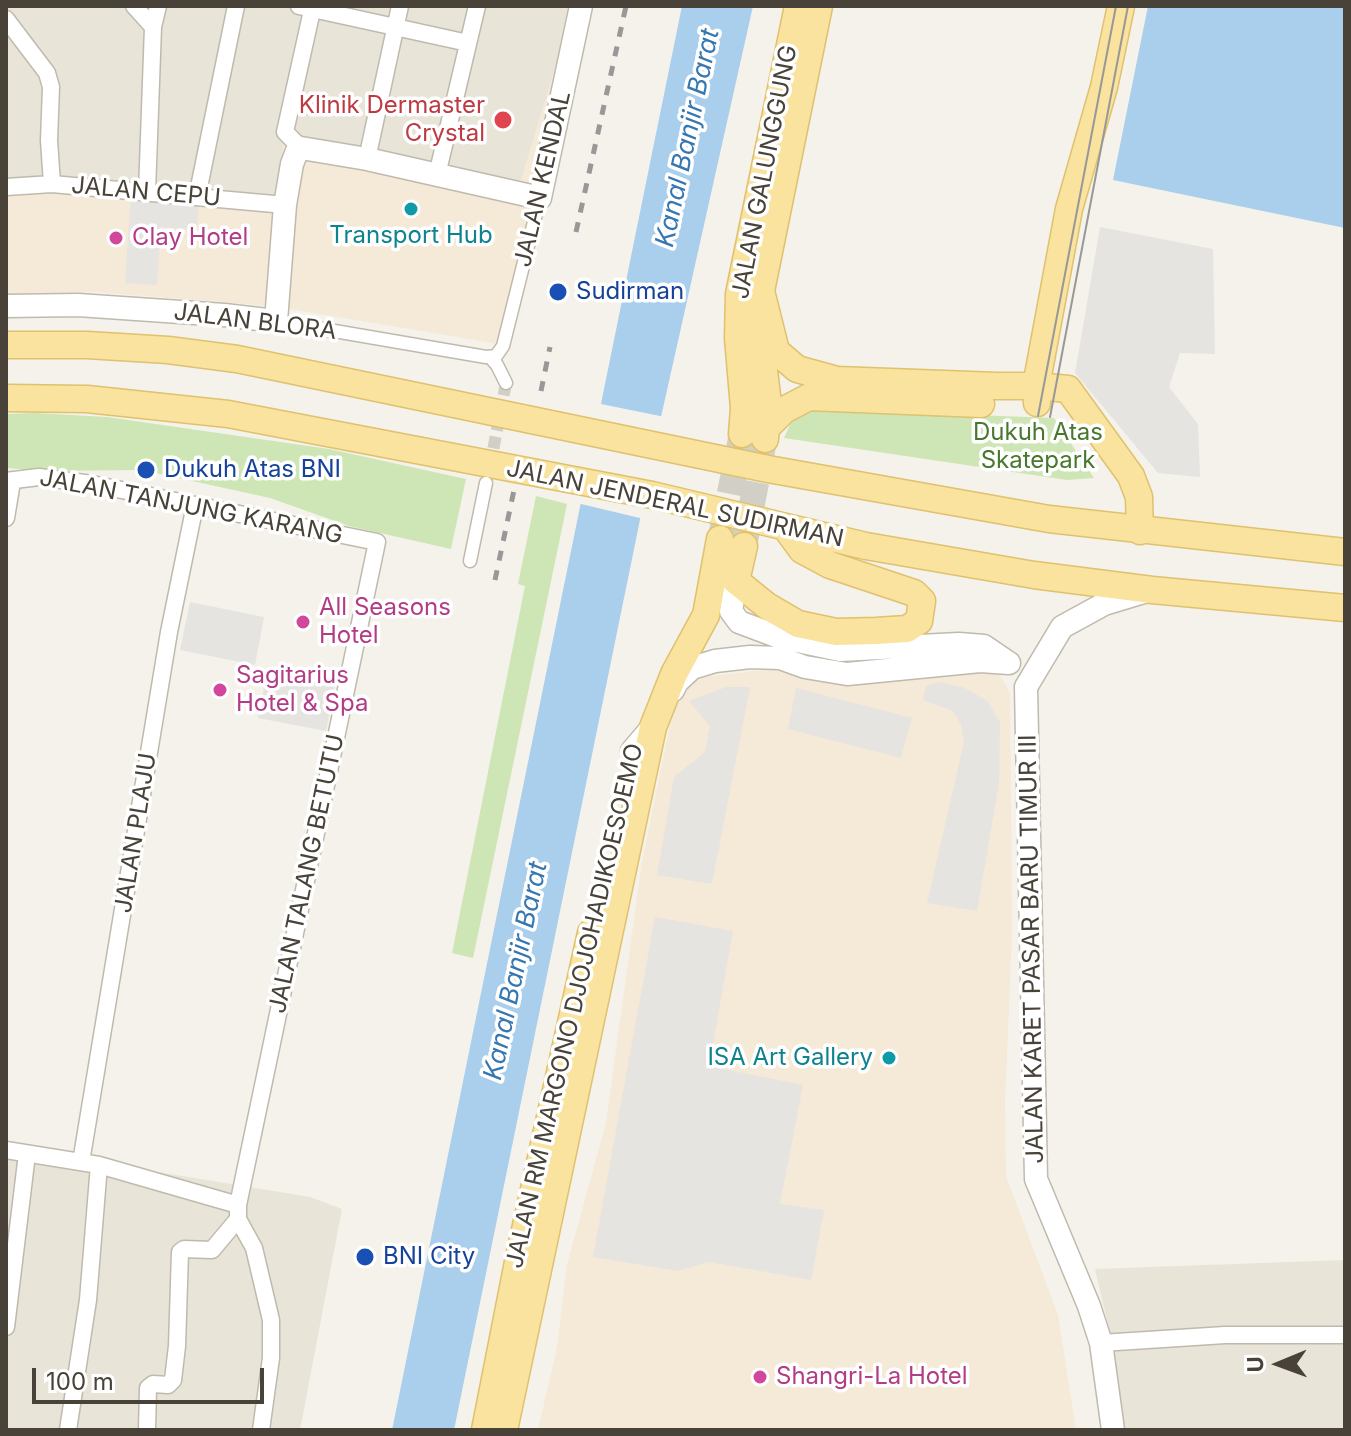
<!DOCTYPE html>
<html>
<head>
<meta charset="utf-8">
<style>
	body { margin:0 }
	#map { position:relative; width:1351px; height:1436px; overflow:hidden; background:#f4f2ea; font-family:Inter,sans-serif }
	canvas { display:block }
	.frame { position:absolute; inset:0; border:8px solid #484238; pointer-events:none }
	.north { position:absolute; left:1239px; top:1324px; width:80px; height:80px; -webkit-text-stroke:6px #fff; paint-order:stroke; rotate:269deg; font-size:22px; font-weight:700; line-height:32px; text-align:center; color:#484238 }
	.north::after { content:''; display:block; margin:auto; width:28px; height:36px; background:#484238; clip-path:polygon(50% 0,100% 100%,50% 72%,0 100%) }
	.scale { position:absolute; left:32px; top:1368px; width:232px; height:36px; box-sizing:border-box; border:4px solid #484238; border-top:0; padding-left:10px; font-size:24px; line-height:28px; white-space:nowrap; color:#484238; -webkit-text-stroke:6px #fff; paint-order:stroke }
</style>
</head>
<body>
<div id="map">
<canvas width="1351" height="1436"></canvas>
<div class="frame"></div>
<div class="north">U</div>
<div class="scale">100 m</div>
</div>
<script>
const context = document.querySelector('canvas').getContext('2d');
context.lineJoin = 'round';
function fill(path, color) { context.fillStyle = color; context.fill(path, 'evenodd'); }
const shape = rows => new Path2D(rows.map(r => 'M' + r).join(''));
function trace(path, color, width, dash) { context.strokeStyle = color; context.lineWidth = width; context.lineCap = dash ? 'butt' : 'round'; context.setLineDash(dash || []); context.stroke(path); }
function label(font, color, halo, rows, align = 'center') {
  context.font = font + ' Inter,sans-serif'; context.lineWidth = 7; context.setLineDash([]); context.textBaseline = 'middle'; context.strokeStyle = halo; context.fillStyle = color; for (const [text, x, y, turn = 0] of rows) {
    context.save(); context.translate(x, y); context.rotate((+turn || 0) * Math.PI / 180); context.textAlign = isNaN(turn) ? turn : align; if (halo) context.strokeText(text, 0, 0); context.fillText(text, 0, 0); context.restore();
  }
}
fill(shape([
	[6,6,568,6,557,62,517,194,284,144,273,206,6,187],
	[6,1147,310,1197,342,1209,300,1430,6,1430],
	[1345,1260,1345,1430,1117,1430,1112,1342,1095,1269]
]), '#e8e4d8');
fill(shape([
	[568,6,583,6,500,341,493,343,272,306,94,292,6,294,6,187,273,206,284,143,517,193,557,62],
	[984,668,999,674,1010,693,1012,932,1005,1103,1006,1176,1058,1315,1076,1430,538,1430,557,1348,567,1265,606,1123,642,862,672,715,685,688,703,677,771,669,839,677]
]), '#f5e9d7');
fill(shape([
	[813,409,1054,418,1094,478,1067,480,784,438,794,416],
	[35,413,107,417,329,449,466,479,451,549,349,526,270,498,142,470,42,471,6,468,6,414],
	[536,496,567,504,473,958,452,953,525,586,518,584]
]), '#cee6b5');
fill(shape([
	[131,194,199,200,197,230,161,227,157,285,125,283],
	[1100,227,1213,249,1215,354,1180,353,1169,387,1198,424,1200,477,1158,473,1075,373],
	[190,602,264,617,255,665,180,650],
	[267,671,335,685,326,731,258,718],
	[939,682,965,688,987,701,1000,722,999,783,977,911,927,903,964,742,961,725,953,711,923,700,926,686],
	[726,687,750,687,712,884,657,875,674,777,705,752,710,726,689,701],
	[796,688,912,718,901,758,788,729],
	[655,917,733,931,709,1066,803,1085,780,1204,824,1210,811,1280,709,1262,678,1271,593,1257]
]), '#e6e4e1');
fill(shape([
	[682,6,753,6,661,417,454,1430,392,1430],
	[1148,6,1345,6,1345,228,1113,180]
]), '#aacfed');
fill(shape([
	[596,403,665,417,644,519,577,503]
]), '#f4f2ea');
trace(shape([
	[490,466,506,383]
]), '#d2cfc6', 12, [12, 6]);
trace(shape([
	[722,532,742,434],
	[744,546,763,446]
]), '#d2cfc6', 26, [26, 13]);
const pedestrian = shape([
	[276,321,486,357,496,356,503,346,540,198],
	[490,357,497,365,506,383],
	[470,561,486,483]
]);
const minor = shape([
	[134,6,153,27],
	[299,6,468,43],
	[6,19,47,73,51,87,49,140,52,184],
	[301,148,285,132,313,6],
	[367,159,400,6],
	[437,175,477,6],
	[6,187,52,184,285,205],
	[147,192,153,27,158,6],
	[197,197,236,6],
	[6,481,39,477,92,484,377,542,238,1205,238,1219,254,1248,271,1320,271,1358,261,1430],
	[6,518,12,482],
	[6,1150,99,1165,238,1205],
	[81,1162,169,632,195,505],
	[6,1327,27,1154],
	[1101,1343,1225,1335,1345,1335],
	[68,1430,88,1300,99,1165],
	[147,1430,148,1388,153,1384,168,1385,173,1380,177,1346,180,1252,184,1249,212,1250,238,1219]
]);
const tertiary = shape([
	[6,306,78,305,224,315,276,321,285,205,292,164,297,151,301,148,367,159,540,198,581,6],
	[736,581,731,611,739,622,779,637,840,650,959,644,984,646,1006,661],
	[673,690,677,682,692,668,715,661,750,657,780,658,805,667,847,674,980,661,1009,663],
	[632,751,655,724],
	[1113,1430,1101,1343,1089,1306,1036,1179,1026,687,1062,627,1104,604,1147,591]
]);
const primary = shape([
	[761,291,776,351,797,369,837,380,997,386,1036,386,1068,389,1131,476,1139,497,1140,531],
	[6,345,87,345,168,350,237,359,768,469,1049,519,1345,552],
	[6,398,87,399,228,414,652,495,866,546,1034,575,1152,590,1345,608],
	[1037,403,1036,386,1069,209,1104,87,1121,6],
	[767,427,784,410,809,397,981,404],
	[742,434,744,408,738,338,739,294,798,6],
	[765,439,768,404,760,337,761,291,819,6],
	[744,546,736,581,767,606,798,624,836,632,876,631,907,629,919,621,922,601,914,593,830,565,802,550,786,528],
	[485,1430,519,1257,591,933],
	[504,1430,653,727,674,674,706,615,720,539]
]);
trace(pedestrian, '#bfbaad', 15);
trace(minor, '#bfbaad', 19);
trace(tertiary, '#bfbaad', 25);
trace(primary, '#dfc16e', 29);
trace(pedestrian, '#fff', 12);
trace(minor, '#fff', 16);
trace(tertiary, '#fff', 22);
trace(primary, '#f9e39e', 26);
trace(shape([
	[1038,416,1116,6],
	[1050,417,1128,6]
]), '#989898', 2);
trace(shape([
	[576,232,626,6],
	[541,391,550,347],
	[495,580,514,490]
]), '#989898', 5, [10, 10]);
for (const [x, y, r, color] of [
	[503,120,10,"#e0444e"],
	[411,209,8,"#0f9aa8"],
	[116,238,8,"#d1479c"],
	[558,292,10,"#1a4fb4"],
	[146,470,10,"#1a4fb4"],
	[303,622,8,"#d1479c"],
	[220,690,8,"#d1479c"],
	[889,1058,8,"#0f9aa8"],
	[365,1257,10,"#1a4fb4"],
	[760,1377,8,"#d1479c"]
]) { const dot = new Path2D(); dot.arc(x, y, r, 0, 2 * Math.PI); context.fillStyle = color; context.fill(dot); trace(dot, '#fff', 3); }
label('24px', '#be3a42', '#fff', [
	["Klinik Dermaster",485,106],
	["Crystal",485,134]
], 'right');
label('24px', '#484238', '#fff', [
	["JALAN GALUNGGUNG",765,172,-79],
	["JALAN KENDAL",543,179,-77],
	["JALAN CEPU",146,192,5],
	["JALAN BLORA",255,322,7],
	["JALAN JENDERAL SUDIRMAN",675,504,12],
	["JALAN TANJUNG KARANG",191,507,11],
	["JALAN PLAJU",136,833,-81],
	["JALAN TALANG BETUTU",307,874,-78],
	["JALAN KARET PASAR BARU TIMUR III",1032,949,-91],
	["JALAN RM MARGONO DJOJOHADIKOESOEMO",575,1006,-77]
]);
label('24px', '#0d838f', '#fff', [
	["Transport Hub",411,236],
	["ISA Art Gallery",873,1058,"right"]
]);
label('24px', '#b23c85', '#fff', [
	["Clay Hotel",132,238],
	["All Seasons",319,608],
	["Hotel",319,636],
	["Sagitarius",236,676],
	["Hotel & Spa",236,704],
	["Shangri-La Hotel",776,1377]
], 'left');
label('24px', '#164399', '#fff', [
	["Sudirman",576,292],
	["Dukuh Atas BNI",164,470],
	["BNI City",383,1257]
], 'left');
label('24px', '#47782e', '#fff', [
	["Dukuh Atas",1038,433],
	["Skatepark",1038,461]
]);
label('italic 26px', '#3677b0', '#fff', [
	["Kanal Banjir Barat",688,138,-78],
	["Kanal Banjir Barat",516,971,-78]
]);
</script>
</body>
</html>
